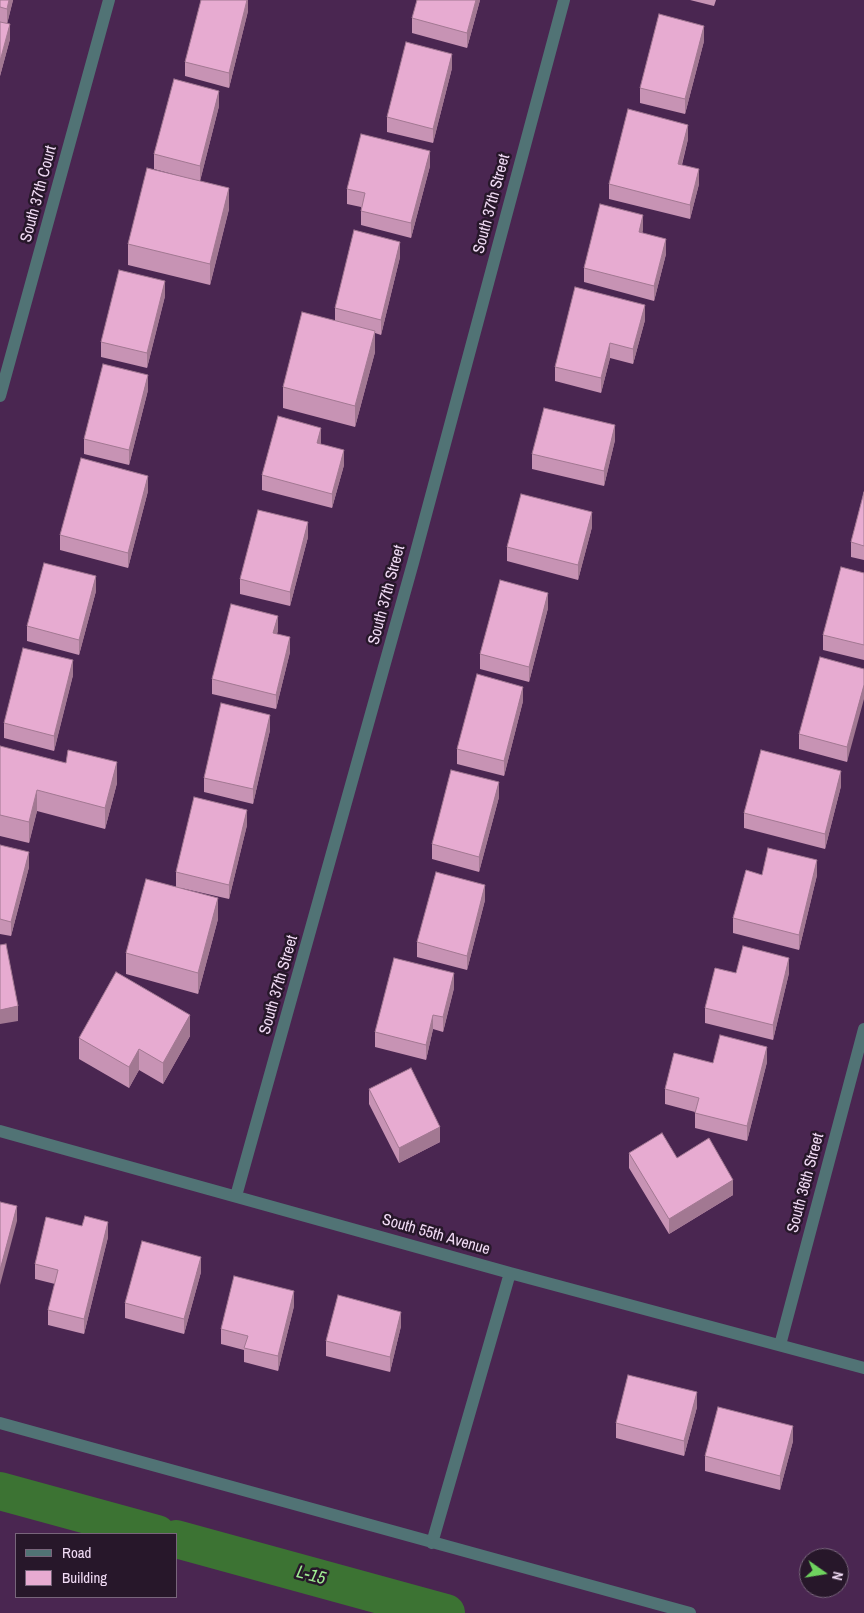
<!DOCTYPE html>
<html>
<head>
<meta charset="utf-8">
<style>
	body { margin:0 }
	#map { position:relative; width:864px; height:1613px; overflow:hidden; background:#4a2651; font-family:"Archivo Narrow",sans-serif }
	canvas { display:block }
	.legend { position:absolute; left:15px; top:1533px; width:162px; height:65px; box-sizing:border-box; background:#27172a; border:1px solid #78657b; margin:0; padding:6px 9px; list-style:none; font-size:15px; color:#f1dbf5 }
	.legend li { display:flex; align-items:center; gap:10px; height:25px }
	.legend b { width:25px; border:1px solid #78657b }
	.north { position:absolute; left:799px; top:1548px; width:50px; height:50px; box-sizing:border-box; background:#27172a; border:1px solid #78657b; border-radius:50%; rotate:103deg; font-size:14px; font-weight:700; line-height:20px; text-align:center; color:#f1dbf5 }
	.north::after { content:''; display:block; margin:auto; width:18px; height:22px; background:#6fd35f; clip-path:polygon(50% 0,100% 100%,50% 72%,0 100%) }
</style>
</head>
<body>
<div id="map">
<canvas width="864" height="1613"></canvas>
<ul class="legend">
<li><b style="height:6px;background:#517375"></b>Road</li>
<li><b style="height:14px;background:#e7abd1"></b>Building</li>
</ul>
<div class="north">N</div>
</div>
<script>
const context = document.querySelector('canvas').getContext('2d');
context.lineJoin = 'round';
const shape = rows => new Path2D(rows.map(r => 'M' + r).join(''));
function trace(path, color, width, dash) { context.strokeStyle = color; context.lineWidth = width; context.lineCap = dash ? 'butt' : 'round'; context.setLineDash(dash || []); context.stroke(path); }
function fill(path, color) { context.fillStyle = color; context.fill(path, 'evenodd'); }
function label(font, color, halo, rows, align = 'center') {
  context.font = font + ' "Archivo Narrow",sans-serif'; context.lineWidth = 5; context.setLineDash([]); context.textBaseline = 'middle'; context.strokeStyle = halo; context.fillStyle = color; for (const [text, x, y, turn = 0] of rows) {
    context.save(); context.translate(x, y); context.rotate((+turn || 0) * Math.PI / 180); context.textAlign = isNaN(turn) ? turn : align; if (halo) context.strokeText(text, 0, 0); context.fillText(text, 0, 0); context.restore();
  }
}
trace(shape([
	[0,1491,157,1534],
	[176,1539,446,1613]
]), '#3c7333', 38);
trace(shape([
	[0,396,109,0],
	[0,1131,510,1273,864,1368],
	[236,1196,413,563,564,0],
	[780,1345,864,1029],
	[0,1423,690,1613],
	[432,1543,510,1273]
]), '#517375', 12);
fill(shape([
	[0,0,13,0,7,24,10,39,0,76],
	[248,0,248,11,229,88,185,76,185,62],
	[480,0,467,48,412,33,412,18],
	[690,0,716,0,714,6],
	[704,41,685,114,640,103,640,88],
	[452,68,433,143,387,132,387,117],
	[219,106,200,181,229,209,210,285,128,265,128,244,198,181,154,169,154,154],
	[688,139,682,165,699,184,690,219,609,199,609,184],
	[430,166,411,238,361,225,361,207,347,204,347,189],
	[643,230,642,232,666,254,654,301,584,282,584,268],
	[400,257,381,335,375,333,375,352,355,427,283,408,283,387,335,321,335,308],
	[165,296,147,368,101,357,101,342],
	[645,320,633,364,610,358,601,393,555,381,555,367],
	[148,390,129,465,84,454,84,439],
	[615,440,604,486,532,469,532,454],
	[321,444,344,465,332,508,262,490,262,475],
	[148,491,128,568,60,550,60,535],
	[864,492,864,560,851,557,851,542],
	[592,527,578,580,507,561,507,547],
	[308,537,290,606,240,594,240,579],
	[864,573,864,660,823,650,823,635],
	[96,591,79,655,27,641,27,626],
	[548,608,529,682,480,669,480,654],
	[278,630,277,634,290,652,276,709,212,694,212,679],
	[864,669,847,762,799,749,799,734],
	[73,675,54,751,4,738,4,723],
	[523,701,504,776,457,764,457,749],
	[270,730,253,804,204,792,204,778],
	[0,746,117,783,105,829,37,811,29,843,0,836],
	[841,786,825,849,744,828,744,813],
	[499,797,479,872,432,859,432,844],
	[247,825,229,899,181,888,218,919,198,994,126,974,126,953,176,887,176,872],
	[0,845,29,867,11,936,0,934],
	[762,875,817,875,799,950,733,933,733,918],
	[485,900,467,970,417,957,417,942],
	[736,973,789,973,773,1040,705,1023,705,1008],
	[454,988,443,1032,433,1029,426,1060,375,1047,375,1032],
	[190,1036,163,1084,139,1070,129,1088,79,1059,79,1038],
	[767,1062,747,1141,695,1128,695,1112,665,1104,665,1089],
	[369,1089,440,1142,399,1163,369,1104],
	[629,1153,677,1158,733,1195,669,1234,629,1168],
	[108,1237,84,1334,48,1325,48,1310,55,1284,35,1279,35,1264],
	[201,1272,184,1334,125,1318,125,1303],
	[294,1306,278,1371,244,1362,244,1350,221,1344,221,1329],
	[401,1326,390,1372,326,1356,326,1341],
	[697,1407,684,1456,616,1438,616,1423],
	[793,1441,780,1490,705,1471,705,1456]
]), '#c793b4');
fill(shape([
	[9,0,13,0,7,24,7,9],
	[247,0,248,0,248,11,229,88,229,73],
	[476,0,480,0,467,48,467,33],
	[10,24,10,39,0,76,0,61],
	[704,26,704,41,685,114,685,99],
	[452,54,452,68,433,143,433,129],
	[219,91,219,106,200,181,200,166],
	[688,125,688,139,678,179,678,164],
	[430,151,430,166,411,238,411,223],
	[699,169,699,184,690,219,690,205],
	[229,188,229,209,210,285,210,264],
	[643,215,643,230,639,246,639,232],
	[666,239,666,254,654,301,654,286],
	[400,242,400,257,381,335,381,320],
	[165,281,165,296,147,368,147,353],
	[645,305,645,320,633,364,633,349],
	[375,331,375,352,355,427,355,406],
	[610,343,610,358,601,393,601,378],
	[148,375,148,390,129,465,129,450],
	[615,425,615,440,604,486,604,471],
	[321,428,321,443,317,458,317,443],
	[344,450,344,465,332,508,332,494],
	[148,476,148,491,128,568,128,553],
	[592,512,592,527,578,580,578,565],
	[308,522,308,537,290,606,290,592],
	[96,576,96,591,79,655,79,640],
	[548,593,548,608,529,682,529,667],
	[278,616,278,630,273,648,273,633],
	[290,637,290,652,276,709,276,695],
	[73,660,73,675,54,751,54,736],
	[864,685,864,699,847,762,847,747],
	[523,687,523,701,504,776,504,761],
	[270,715,270,730,253,804,253,789],
	[117,762,117,783,105,829,105,808],
	[841,771,841,786,825,849,825,834],
	[499,782,499,797,479,872,479,857],
	[37,790,37,811,29,843,29,822],
	[247,810,247,825,229,899,229,885],
	[29,852,29,867,11,936,11,922],
	[817,860,817,875,799,950,799,935],
	[485,885,485,900,467,970,467,956],
	[218,898,218,919,198,994,198,973],
	[789,958,789,973,773,1040,773,1025],
	[454,973,454,988,443,1032,443,1017],
	[18,1006,18,1021,0,1024,0,1010],
	[190,1015,190,1036,163,1084,163,1063],
	[433,1015,433,1029,426,1060,426,1045],
	[767,1047,767,1062,747,1141,747,1126],
	[139,1049,139,1070,129,1088,129,1067],
	[440,1127,440,1142,399,1163,399,1148],
	[733,1180,733,1195,669,1234,669,1219],
	[17,1206,17,1221,0,1285,0,1270],
	[108,1222,108,1237,84,1334,84,1319],
	[201,1257,201,1272,184,1334,184,1319],
	[294,1291,294,1306,278,1371,278,1356],
	[401,1312,401,1326,390,1372,390,1357],
	[697,1392,697,1407,684,1456,684,1441],
	[793,1426,793,1441,780,1490,780,1476]
]), '#a27892');
const building = shape([
	[0,0,9,0,7,9,0,7,0,0],
	[201,0,247,0,229,73,185,62,201,0],
	[417,0,476,0,467,33,412,18,417,0],
	[659,14,704,26,685,99,640,88,659,14],
	[0,22,10,24,0,61,0,22],
	[406,42,452,54,433,129,387,117,406,42],
	[174,79,219,91,200,166,154,154,174,79],
	[628,109,688,125,678,164,699,169,690,205,609,184,628,109],
	[361,134,430,151,411,223,361,211,365,193,347,189,361,134],
	[147,168,229,188,210,264,128,244,147,168],
	[600,204,643,215,639,232,666,239,654,286,584,268,600,204],
	[354,230,400,242,381,320,335,308,354,230],
	[119,270,165,281,147,353,101,342,119,270],
	[575,287,645,305,633,349,610,343,601,378,555,367,575,287],
	[302,312,375,331,355,406,283,387,302,312],
	[103,364,148,375,129,450,84,439,103,364],
	[544,408,615,425,604,471,532,454,544,408],
	[278,416,321,428,317,443,344,450,332,494,262,475,278,416],
	[81,458,148,476,128,553,60,535,81,458],
	[864,492,864,546,851,542,864,492],
	[521,494,592,512,578,565,507,547,521,494],
	[258,510,308,522,290,592,240,579,258,510],
	[44,563,96,576,79,640,27,626,44,563],
	[841,567,864,573,864,645,823,635,841,567],
	[500,580,548,593,529,667,480,654,500,580],
	[231,604,278,616,273,633,290,637,276,695,212,679,231,604],
	[23,648,73,660,54,736,4,723,23,648],
	[820,657,864,669,864,685,847,747,799,734,820,657],
	[477,674,523,687,504,761,457,749,477,674],
	[221,703,270,715,253,789,204,778,221,703],
	[0,746,66,763,68,750,117,762,105,808,37,790,29,822,0,815,0,746],
	[761,750,841,771,825,834,744,813,761,750],
	[451,770,499,782,479,857,432,844,451,770],
	[194,797,247,810,229,885,176,872,194,797],
	[0,845,29,852,11,922,0,919,0,845],
	[768,848,817,860,799,935,733,918,746,870,762,875,768,848],
	[436,872,485,885,467,956,417,942,436,872],
	[146,879,218,898,198,973,126,953,146,879],
	[6,944,18,1006,0,1010,0,945,6,944],
	[743,946,789,958,773,1025,705,1008,715,968,736,973,743,946],
	[394,958,454,973,443,1017,433,1015,426,1045,375,1032,394,958],
	[116,972,190,1015,163,1063,139,1049,129,1067,79,1038,116,972],
	[720,1035,767,1047,747,1126,695,1113,699,1098,665,1089,674,1053,713,1063,720,1035],
	[411,1068,440,1127,399,1148,369,1089,411,1068],
	[662,1133,677,1158,709,1138,733,1180,669,1219,629,1153,662,1133],
	[0,1202,17,1206,0,1270,0,1202],
	[85,1216,108,1222,84,1319,48,1310,58,1270,35,1264,46,1217,82,1226,85,1216],
	[142,1241,201,1257,184,1319,125,1303,142,1241],
	[234,1276,294,1291,278,1356,244,1348,248,1336,221,1329,234,1276],
	[338,1295,401,1312,390,1357,326,1341,338,1295],
	[628,1375,697,1392,684,1441,616,1423,628,1375],
	[718,1407,793,1426,780,1476,705,1456,718,1407]
]);
fill(building, '#e7abd1');
trace(building, '#a27892', 1);
label('16px', '#f1dbf5', '#27172a', [
	["South 37th Court",39,194,-75],
	["South 37th Street",492,204,-75],
	["South 37th Street",387,595,-75],
	["South 37th Street",279,985,-74],
	["South 36th Street",806,1183,-75],
	["South 55th Avenue",436,1235,16]
]);
label('italic 18px', '#a0ed93', '#27172a', [
	["L-15",311,1576,15]
]);
</script>
</body>
</html>
